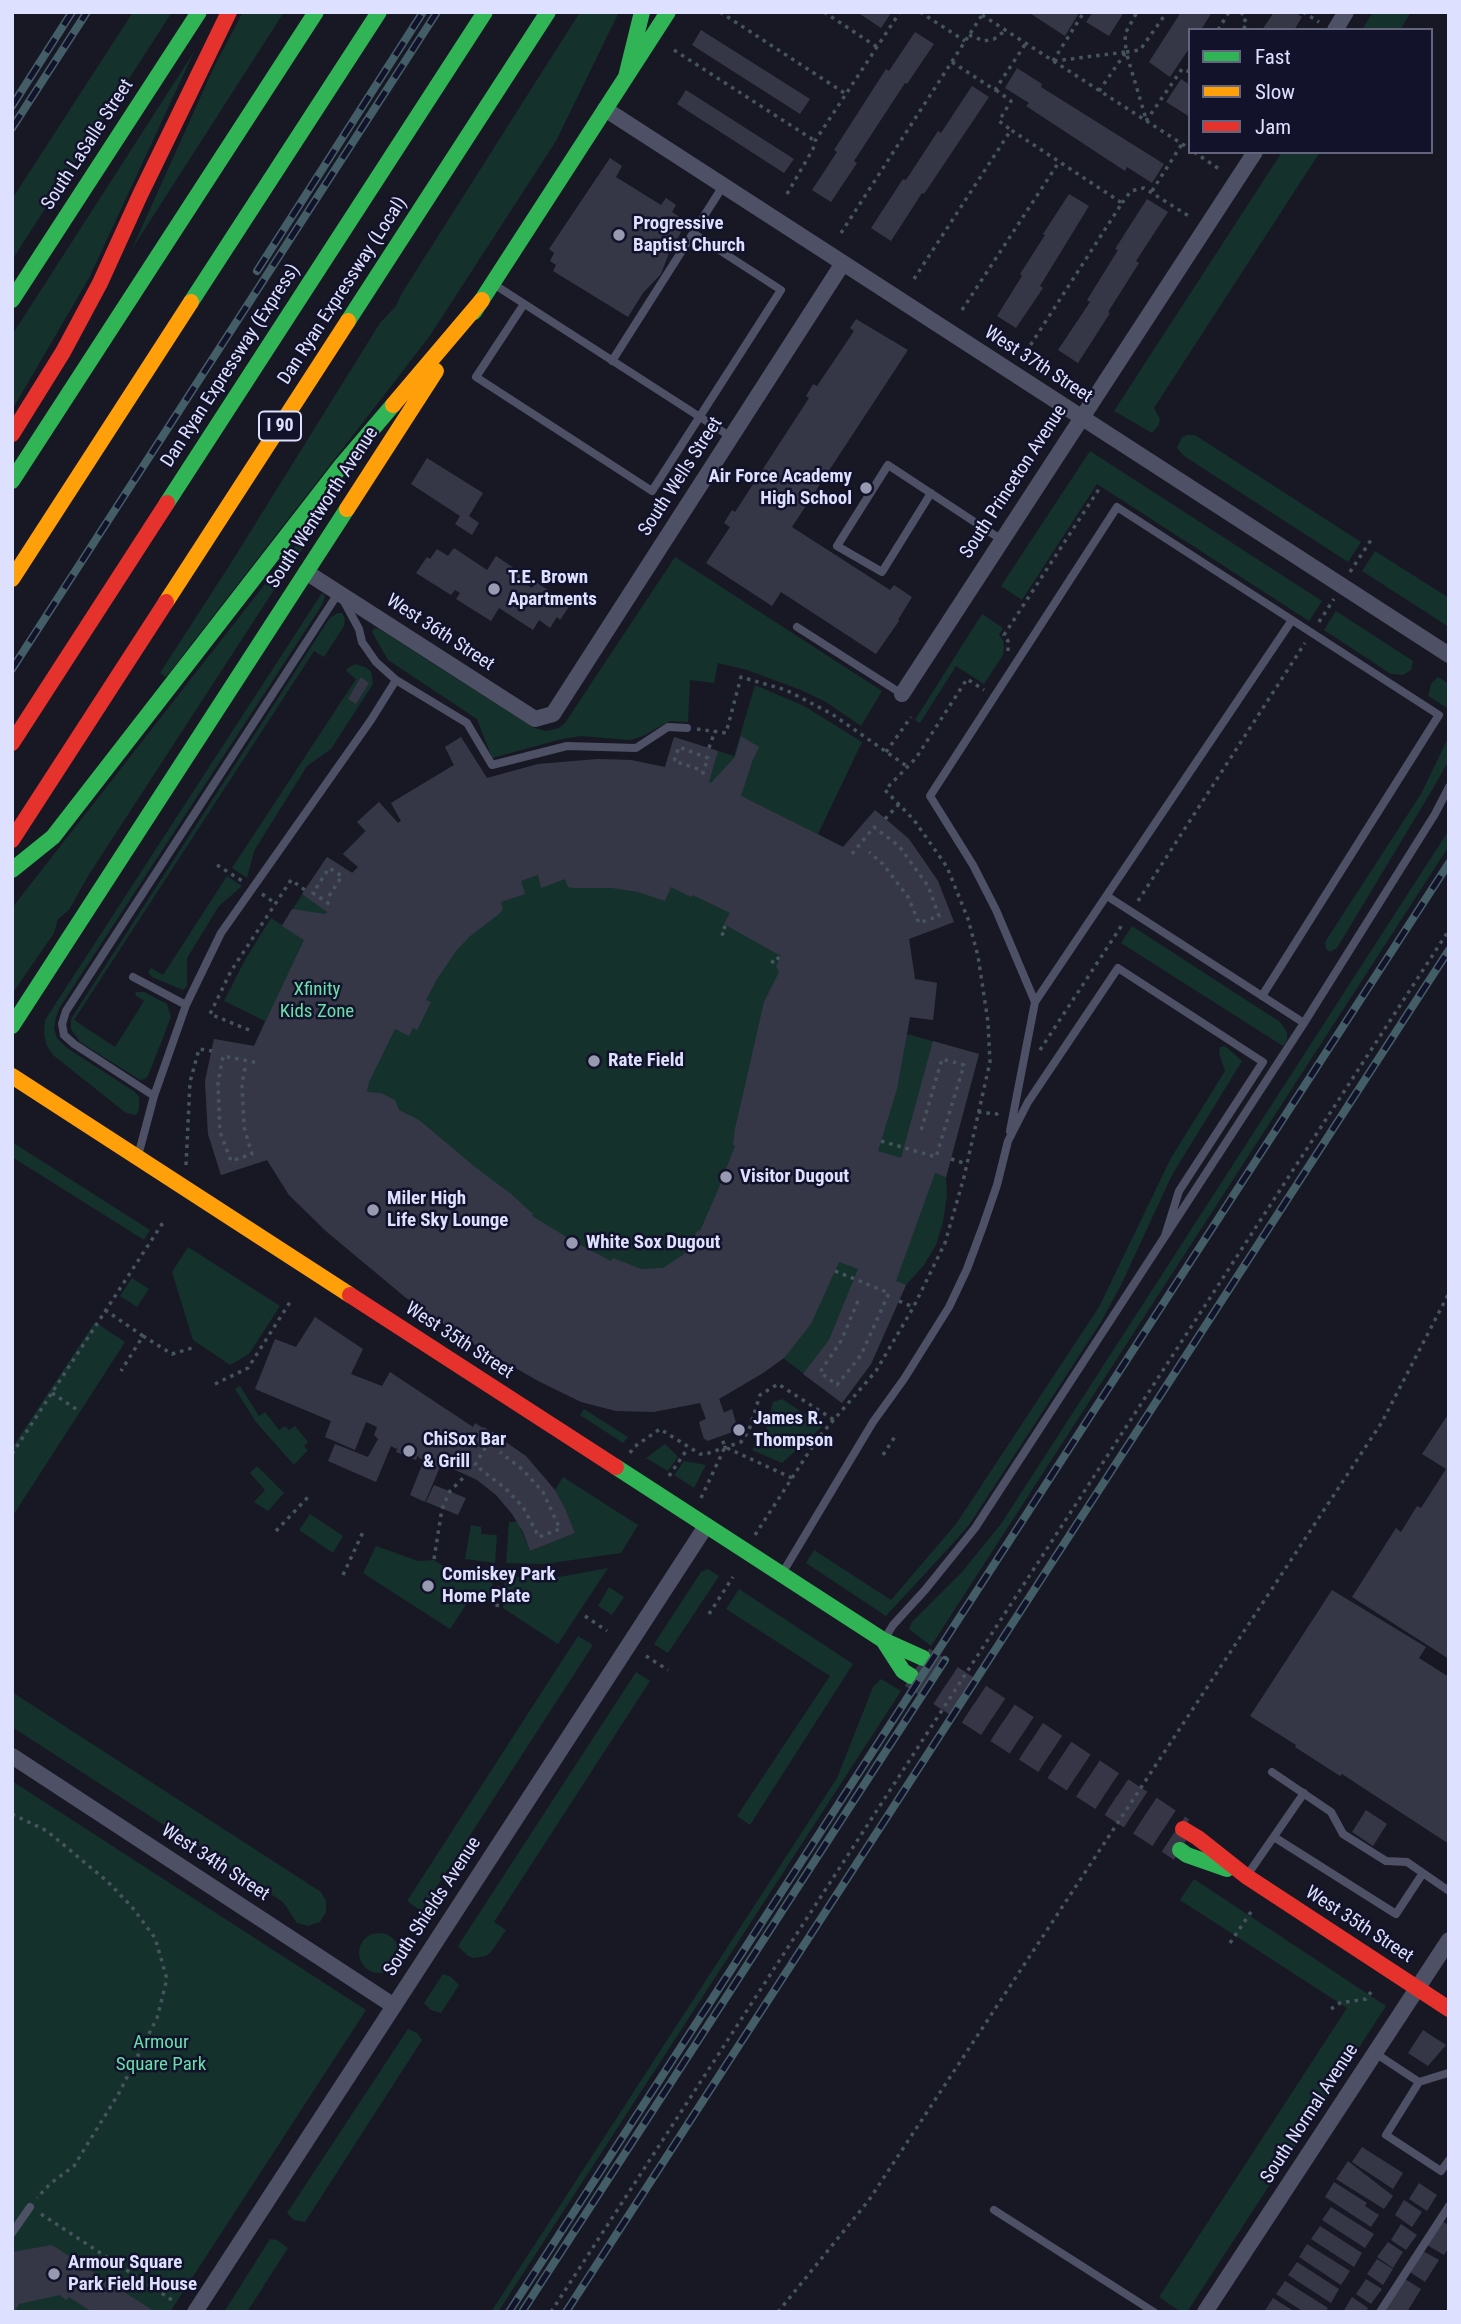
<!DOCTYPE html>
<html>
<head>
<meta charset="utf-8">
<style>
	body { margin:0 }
	#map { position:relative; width:1461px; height:2324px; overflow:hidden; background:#181825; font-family:"Roboto Condensed",sans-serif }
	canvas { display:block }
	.frame { position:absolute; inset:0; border:14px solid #dde0fe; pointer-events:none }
	.legend { position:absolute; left:1188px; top:28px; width:245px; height:126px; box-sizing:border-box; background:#12132b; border:2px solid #63657f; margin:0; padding:9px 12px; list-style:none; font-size:21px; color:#dde0fe }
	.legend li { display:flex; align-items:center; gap:14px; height:35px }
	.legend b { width:35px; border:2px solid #63657f }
</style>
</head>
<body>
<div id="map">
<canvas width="1461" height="2324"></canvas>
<div class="frame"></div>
<ul class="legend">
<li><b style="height:9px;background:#30b455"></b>Fast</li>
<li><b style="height:9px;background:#ff9f0a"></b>Slow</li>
<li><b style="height:9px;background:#e5322d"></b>Jam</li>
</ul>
</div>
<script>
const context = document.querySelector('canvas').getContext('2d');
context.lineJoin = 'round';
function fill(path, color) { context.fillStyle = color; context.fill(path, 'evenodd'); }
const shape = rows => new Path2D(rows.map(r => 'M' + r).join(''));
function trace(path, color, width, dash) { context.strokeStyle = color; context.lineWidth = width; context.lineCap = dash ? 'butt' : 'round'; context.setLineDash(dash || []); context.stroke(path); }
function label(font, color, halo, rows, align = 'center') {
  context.font = font + ' "Roboto Condensed",sans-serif'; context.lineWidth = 5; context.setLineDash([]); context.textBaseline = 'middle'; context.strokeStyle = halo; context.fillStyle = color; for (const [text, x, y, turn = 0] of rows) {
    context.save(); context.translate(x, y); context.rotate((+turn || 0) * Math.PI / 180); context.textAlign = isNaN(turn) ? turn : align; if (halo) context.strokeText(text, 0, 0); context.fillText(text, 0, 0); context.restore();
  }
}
fill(shape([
	[133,12,172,12,12,260,12,199],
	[243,12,284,12,132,249,214,67],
	[580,12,619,12,556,141,429,337,166,677,160,673,231,563,380,323,396,306,402,293],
	[1373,12,1411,12,1400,30,1362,30],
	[194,52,89,278,12,410,12,335],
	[1282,152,1320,152,1154,408,1160,419,1158,426,1152,433,1114,411],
	[1187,435,1195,435,1361,542,1348,562,1184,456,1177,448,1182,437],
	[1090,451,1322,601,1309,621,1097,484,1022,600,1001,586],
	[308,529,314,533,270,596,88,876,69,910,58,919,54,933,12,994,12,908],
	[1375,551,1449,598,1449,627,1362,571],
	[675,557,882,691,861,726,826,702,801,690,747,670,718,663,714,683,690,680,688,722,670,721,643,736,630,740,581,736,562,739,492,758,477,719,388,660,372,632,374,628,379,629,534,728,546,731,559,728,565,723],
	[322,593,325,596,322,605,60,1007,56,1017,54,1028,57,1038,67,1048,135,1092,139,1097,139,1110,136,1115,126,1113,53,1055,47,1046,44,1034,45,1020],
	[1336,611,1413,661,1411,670,1403,675,1391,674,1324,630],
	[337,613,342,613,345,618,344,626,324,657,314,651,74,1020,115,1047,144,1001,135,995,136,992,144,992,167,1004,171,1017,148,1076,145,1079,140,1080,80,1042,71,1029,71,1019,329,619],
	[982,614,1003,628,999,635,1003,640,1004,648,1003,655,984,684,956,666,920,723,915,720],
	[356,664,367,668,371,672,373,684,331,749,307,766,254,851,247,878,232,868,356,679,346,671,348,668],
	[1438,677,1449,684,1449,709,1428,696,1431,684],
	[755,685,804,706,862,742,818,834,843,847,875,810,909,839,938,881,954,922,909,939,915,979,937,983,933,1020,910,1017,907,1034,979,1054,946,1177,947,1195,943,1222,936,1245,924,1265,906,1285,871,1364,842,1403,783,1358,763,1373,719,1399,724,1412,732,1409,737,1427,734,1428,735,1431,707,1441,704,1439,699,1422,706,1419,700,1403,653,1412,465,1339,405,1297,327,1232,289,1195,267,1160,221,1175,208,1134,205,1081,214,1039,254,1046,265,1021,224,1001,245,960,271,918,282,925,327,857,353,873,358,867,343,854,365,831,357,822,379,802,398,823,401,821,391,803,454,765,445,747,461,737,487,778,539,764,598,759,631,760,665,767,674,737,734,756],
	[1449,736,1449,760,1435,785,1337,948,1330,952,1326,949,1325,942,1421,794],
	[1449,830,1449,846,931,1646,909,1629,912,1622,962,1572,1001,1524],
	[227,876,242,886,219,906,187,958,187,986,183,990,152,977,148,972,151,968,163,975],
	[1132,926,1280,1022,1287,1032,1287,1040,1283,1046,1121,943],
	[1225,1046,1242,1061,1172,1175,1121,1285,1101,1322,969,1525,956,1540,886,1616,806,1563,814,1550,891,1600,956,1524,1099,1307,1171,1158,1225,1071,1219,1053,1220,1047],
	[12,1142,150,1230,144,1240,12,1157],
	[188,1247,280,1306,249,1354,230,1365,193,1340,172,1272],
	[132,1278,149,1289,137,1307,120,1296],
	[95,1322,125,1342,12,1517,12,1448],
	[240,1386,259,1416,265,1412,279,1430,285,1426,289,1430,295,1426,308,1442,304,1446,308,1450,294,1465,256,1422,235,1389],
	[782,1399,823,1426,782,1463,752,1450,766,1431,773,1402],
	[584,1409,628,1437,623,1443,580,1415],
	[665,1444,678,1457,668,1471,646,1458],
	[684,1461,706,1465,694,1488,674,1475],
	[257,1466,284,1493,268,1511,254,1502,265,1490,250,1473],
	[563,1477,638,1525,621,1553,544,1564,506,1563,509,1522,518,1522,530,1551,575,1533,565,1508,555,1490],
	[310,1514,343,1536,333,1553,299,1530],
	[471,1525,481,1527,481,1534,497,1535,495,1563,465,1559],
	[376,1546,418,1561,434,1560,448,1569,493,1576,491,1600,476,1590,450,1629,363,1573],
	[608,1568,558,1644,503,1608,505,1577,559,1577],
	[708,1569,719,1576,668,1653,654,1644,701,1572],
	[609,1587,624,1597,612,1615,598,1606],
	[739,1589,853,1664,750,1825,737,1816,830,1676,726,1609],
	[578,1636,593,1645,421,1911,407,1901],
	[636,1672,650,1681,494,1922,506,1930,491,1952,486,1956,474,1958,468,1956,458,1946],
	[881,1679,901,1691,498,2312,491,2312,837,1778,873,1687],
	[12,1692,321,1892,326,1901,326,1912,320,1922,308,1926,297,1923,283,1902,12,1727],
	[12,1781,366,2010,170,2312,12,2312],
	[1194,1879,1386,2006,1187,2312,1181,2312,1159,2297,1347,2008,1180,1900],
	'359 1953a20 20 0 1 1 40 0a20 20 0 1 1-40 0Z',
	[443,1974,451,1977,459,1985,441,2013,431,2010,424,2003],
	[408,2029,417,2033,422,2040,305,2222,294,2220,287,2213],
	[270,2239,277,2240,288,2248,247,2312,224,2312]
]), '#15312c');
fill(shape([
	[857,12,889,12,891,13,881,28],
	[1028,12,1077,12,1079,13,1065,36],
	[1093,12,1124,12,1109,36,1086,22],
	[1181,12,1212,12,1201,30,1190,30,1190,47,1170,77,1149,62],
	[1274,12,1295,12,1302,17,1294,30,1262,30],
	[701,30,810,99,800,114,692,45],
	[915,32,934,44,907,84,905,83,854,161,857,163,831,202,812,190,837,152,834,150,886,69,889,71],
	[1017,68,1042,84,1041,87,1164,164,1152,183,1127,167,1125,171,1026,106,1029,103,1005,88],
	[1181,79,1190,85,1190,117,1166,102],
	[972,86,989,97,924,194,922,193,891,241,871,228,903,179,906,180,938,131,941,133],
	[686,90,794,159,784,173,677,104],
	[610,158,622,166,616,177,661,205,666,198,676,205,672,212,687,222,669,253,661,274,643,293,628,317,553,271,556,265,550,261,554,253,549,249],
	[1069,194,1089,206,1040,286,1043,288,1016,328,997,316,1022,276,1020,274,1045,235,1043,234],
	[1147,199,1168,212,1136,261,1139,263,1108,312,1110,313,1078,363,1058,350,1090,302,1087,300,1118,250,1115,249],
	[856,319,908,350,792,527,890,590,894,585,912,597,898,620,899,621,876,654,781,592,772,606,706,563,730,527,724,523,732,510,735,512,809,398,806,396,813,384,817,386,854,331,850,328],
	[427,458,483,493,469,516,479,523,472,535,455,524,460,516,411,484],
	[454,548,487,570,496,556,530,579,527,585,532,588,536,582,570,605,560,620,557,617,550,628,539,620,533,630,499,608,491,621,456,599,460,593,455,590,451,595,416,573,427,557,430,559,437,549,448,556],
	[361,677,369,683,356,704,348,699],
	[741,736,759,747,752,762,741,796,843,847,875,810,909,839,938,881,954,922,909,939,915,979,937,983,933,1020,910,1017,897,1089,878,1151,901,1158,933,1041,979,1054,946,1177,935,1173,896,1281,906,1285,871,1364,842,1403,803,1374,829,1340,858,1269,839,1262,811,1324,784,1358,763,1373,719,1399,724,1413,732,1409,737,1427,734,1428,735,1431,707,1441,706,1439,704,1439,699,1422,706,1419,700,1403,653,1412,616,1411,581,1402,540,1382,465,1339,405,1297,327,1232,289,1195,267,1160,221,1175,208,1134,205,1081,214,1039,254,1046,304,940,282,926,292,909,325,914,327,912,302,894,327,857,352,873,358,867,343,854,366,831,357,822,379,802,398,823,401,821,391,803,454,765,445,747,461,737,487,778,538,764,598,759,631,760,665,767,674,737,718,751,709,782,711,783,735,757],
	[538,875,541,888,565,879,568,887,573,888,612,888,638,892,665,901,671,887,691,897,693,895,730,913,724,924,781,956,776,966,779,972,764,1002,735,1129,733,1145,735,1146,718,1190,700,1231,698,1230,683,1255,663,1268,641,1269,613,1258,611,1261,573,1241,532,1216,533,1214,511,1194,475,1167,419,1120,399,1110,395,1100,381,1093,367,1092,369,1082,395,1029,409,1036,413,1028,417,1030,431,1002,426,1000,437,979,456,951,469,937,499,914,503,909,501,902,525,894,521,881],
	[315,1317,363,1349,351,1374,382,1386,390,1372,473,1427,475,1423,483,1428,484,1427,526,1456,555,1490,565,1508,575,1533,530,1551,523,1532,512,1514,496,1495,477,1480,451,1468,454,1460,447,1457,444,1464,439,1464,440,1467,425,1502,410,1495,424,1460,419,1458,418,1455,416,1460,396,1452,398,1447,396,1449,391,1446,376,1482,328,1461,335,1444,368,1457,378,1439,374,1435,377,1427,366,1422,355,1450,325,1437,331,1421,255,1389,275,1339,296,1347],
	[1449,1413,1449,1659,1352,1597,1396,1528,1401,1532,1417,1506,1421,1508,1446,1469,1422,1454],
	[434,1485,466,1498,458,1515,426,1502],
	[1332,1590,1426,1647,1419,1658,1449,1677,1449,1844,1342,1774,1340,1776,1295,1747,1296,1745,1250,1716],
	[1366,1810,1387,1824,1373,1846,1352,1832],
	[1423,2030,1446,2045,1428,2066,1408,2053],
	[1362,2147,1403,2173,1393,2189,1352,2162],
	[1348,2161,1393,2196,1384,2209,1336,2179],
	[1334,2182,1367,2203,1365,2206,1379,2215,1371,2227,1325,2197],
	[1419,2183,1437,2195,1427,2211,1409,2199],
	[1404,2200,1422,2212,1412,2227,1395,2215],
	[1331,2207,1374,2234,1365,2248,1322,2220],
	[1443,2222,1449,2225,1449,2247,1444,2255,1427,2245],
	[1401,2224,1417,2235,1406,2250,1391,2240],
	[1320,2226,1362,2253,1354,2267,1311,2239],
	[1388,2242,1403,2252,1393,2268,1377,2257],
	[1307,2244,1350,2271,1341,2285,1299,2257],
	[52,2245,155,2312,92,2312,69,2297,66,2300,60,2295,19,2304,15,2311,12,2309,12,2252],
	[1423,2251,1439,2260,1425,2282,1410,2272],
	[1377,2259,1393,2269,1383,2285,1367,2274],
	[1297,2262,1339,2289,1331,2303,1288,2275],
	[1366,2279,1382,2289,1371,2304,1356,2294],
	[1405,2279,1421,2289,1407,2312,1390,2312,1386,2309],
	[1285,2281,1328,2308,1325,2312,1304,2312,1276,2294],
	[1352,2297,1368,2308,1366,2312,1343,2312],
	[1273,2298,1295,2312,1264,2312]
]), '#363746');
trace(shape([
	[923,1658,1183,1829],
	[911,1676,1180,1850]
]), '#363646', 23, [23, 11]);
trace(shape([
	[720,12,846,94],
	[824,12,877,47],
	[920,12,965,41],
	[1243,12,1241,15,1247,23,1243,30],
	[1303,12,1319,22],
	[982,15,1190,149],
	[1218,30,1229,12],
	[969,35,984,41,994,39,1006,30],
	[674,50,815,141],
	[1126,52,1140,50,1167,12],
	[1053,61,1084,12],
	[1054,61,1126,52,1146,119],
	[952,62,995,90,1026,43],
	[996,90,1011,101,999,121,1011,130],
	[1099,91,1126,52,1125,34,1137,12],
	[1146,121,1182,69,1190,72],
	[1194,152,1222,171],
	[1152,191,1182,144],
	[787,194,813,149,815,141,900,12],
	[1122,203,1131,191,1144,188,1192,218],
	[841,233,984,12],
	[914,279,1011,130,1122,203,1026,352],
	[962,310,1059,162],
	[1350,572,1373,537],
	[1319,622,1334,599],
	[1008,651,1008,641,1004,635,1101,486],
	[697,729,726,733,741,677,786,690,832,714,908,767],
	[709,748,715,731],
	[886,752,911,717],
	[698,769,674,761,679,747,708,758,701,779],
	[885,819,899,804],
	[852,854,874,827,899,846,928,886,939,916,919,923,908,897,883,864,869,852],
	[217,865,244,882],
	[262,894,275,903],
	[329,896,342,876,329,868,313,893,331,905],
	[1138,901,1305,643],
	[724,935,721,933,726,925],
	[771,961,775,963,780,955],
	[249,1030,210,1014,231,971,291,880,305,890],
	[1040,1050,1124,922],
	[245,1068,242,1084,244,1127,252,1154,231,1161,220,1132,218,1083,223,1056,259,1063],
	[978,1112,997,1114,1001,1109],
	[881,1141,936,1157,964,1065,942,1059,920,1134],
	[951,1159,967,1164],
	[186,1165,190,1082,199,1049,212,1051],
	[835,1271,889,1293,861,1355,837,1385,820,1372,841,1341,858,1301],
	[899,1301,913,1307],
	[105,1310,143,1336,121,1371],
	[143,1336,172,1354,192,1348],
	[215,1384,248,1368,292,1299],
	[52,1393,76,1409],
	[494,1433,475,1465,505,1488,523,1507,539,1537,560,1529,543,1492,523,1470,500,1452],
	[727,1448,792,1478],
	[630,1453,634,1447,660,1429,700,1454,706,1454,741,1442,749,1430,760,1395,778,1384,834,1420],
	[12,1454,164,1221],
	[883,1455,896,1435],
	[669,1476,688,1448],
	[701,1498,725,1447,721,1436],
	[276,1531,309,1496],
	[755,1535,818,1438,876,1371,913,1308,945,1243,964,1177,990,1062,988,1022,978,956,968,919,947,867,914,820,885,790,916,758,967,679,984,690],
	[434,1559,442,1509,450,1491,466,1475],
	[343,1575,363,1532],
	[497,1607,500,1570],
	[709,1614,733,1577],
	[585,1616,607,1631],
	[646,1656,668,1670],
	[12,1814,47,1831,108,1882,132,1907,155,1938,167,1979,157,2018,119,2093,74,2166,51,2183,37,2198],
	[1230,1943,1251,1912],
	[1331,2009,1340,2003,1366,1999,1371,1992],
	[41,2214,172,2300],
	[551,2312,1449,930],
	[778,2312,869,2200,1382,1422,1449,1293]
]), '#45545d', 3.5, [3.5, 5]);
trace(shape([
	[495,285,731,437],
	[524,304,476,377,652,491,781,290,693,233],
	[612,361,723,186],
	[931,493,882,572,837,546,888,465,1002,540],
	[797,627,902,694],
	[1107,896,1304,1023],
	[133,977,186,1005],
	[1035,1002,996,910,973,865,930,796,1117,507,1439,715,1262,996],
	[154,1096,74,1044,64,1035,62,1024,66,1011,339,592,359,629,362,642,376,662,396,680,467,723,492,765,567,746,636,748,668,727,687,728],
	[1010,1131,1035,1002,1292,620],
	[138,1156,154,1096,186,1005,221,933,371,720,396,680],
	[783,1572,873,1422,904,1379,949,1307,967,1269,983,1226,997,1185,1008,1141,1028,1102,1118,968,1263,1062,1179,1191,1165,1236],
	[885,1638,893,1625,925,1590,975,1528,1304,1023,1435,814,1449,787],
	[1272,1772,1331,1812,1343,1834,1386,1861,1407,1862,1449,1891],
	[1274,1837,1396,1914,1423,1873],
	[1248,1874,1304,1793],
	[1375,2053,1419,2082,1386,2135,1441,2171,1449,2160],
	[1419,2082,1448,2073],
	[994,2210,1154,2312],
	[12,2233,30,2207],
	[1380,2312,1449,2206]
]), '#4e5165', 8);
trace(shape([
	[1335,30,1346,12],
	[605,109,1449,655],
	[306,572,535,719,553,714,843,263],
	[902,694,1255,152],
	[12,1756,394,2006],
	[195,2312,706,1526],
	[1205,2312,1449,1940]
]), '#4e5165', 16);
trace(shape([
	[626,77,642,12],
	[12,300,199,12],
	[191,302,379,12],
	[474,312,668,12],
	[348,321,548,12],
	[12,481,316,12],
	[167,503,485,12],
	[12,870,53,837,341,466,393,405],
	[12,1026,347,509],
	[616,1467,883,1640,923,1658],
	[883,1640,903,1671,911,1676],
	[1180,1850,1187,1855,1227,1869]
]), '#30b455', 16);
trace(shape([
	[393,405,482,300],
	[347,509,436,371],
	[12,579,191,302],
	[166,602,348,321],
	[12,1076,350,1295]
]), '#ff9f0a', 16);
trace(shape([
	[12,434,63,352,100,283,140,195,229,12],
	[12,743,167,503],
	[12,840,166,602],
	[350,1295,616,1467],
	[1183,1829,1198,1838,1246,1876,1449,2009]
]), '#e5322d', 16);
const rail = shape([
	[12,106,72,12],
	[12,128,87,12],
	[257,271,423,12],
	[12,669,437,12],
	[509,2312,1449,863],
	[522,2312,945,1660],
	[566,2312,1449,950]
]);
trace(rail, '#445e68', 8);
trace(rail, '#12132b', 5, [16]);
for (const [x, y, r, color] of [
	[619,235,7,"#989ab2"],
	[866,488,7,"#989ab2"],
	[494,589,7,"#989ab2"],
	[594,1061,7,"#989ab2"],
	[726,1177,7,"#989ab2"],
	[373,1210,7,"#989ab2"],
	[572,1243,7,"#989ab2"],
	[739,1430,7,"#989ab2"],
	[409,1451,7,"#989ab2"],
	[428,1586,7,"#989ab2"],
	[54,2274,7,"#989ab2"]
]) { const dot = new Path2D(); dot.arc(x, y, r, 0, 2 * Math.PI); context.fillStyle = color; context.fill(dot); trace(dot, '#12132b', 2.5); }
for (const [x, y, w] of [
	[280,426,42]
]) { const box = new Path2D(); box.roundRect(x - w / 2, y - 14.5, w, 29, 5); context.fillStyle = '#12132b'; context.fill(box); trace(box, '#dde0fe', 2); }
label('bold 18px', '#dde0fe', null, [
	["I 90",280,426]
]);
label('19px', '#dde0fe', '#12132b', [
	["South LaSalle Street",88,145,-57],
	["Dan Ryan Expressway (Local)",343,291,-57],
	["West 37th Street",1038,365,33],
	["Dan Ryan Expressway (Express)",231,366,-57],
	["South Wells Street",681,477,-57],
	["South Princeton Avenue",1014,482,-57],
	["South Wentworth Avenue",323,508,-57],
	["West 36th Street",440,633,33],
	["West 35th Street",459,1341,33],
	["West 34th Street",215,1863,33],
	["South Shields Avenue",433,1907,-57],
	["West 35th Street",1359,1925,33],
	["South Normal Avenue",1310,2114,-57]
]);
label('bold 19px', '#dde0fe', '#12132b', [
	["Progressive",633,224],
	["Baptist Church",633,246],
	["Air Force Academy",852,477,"right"],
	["High School",852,499,"right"],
	["T.E. Brown",508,578],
	["Apartments",508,600],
	["Rate Field",608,1061],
	["Visitor Dugout",740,1177],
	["Miler High",387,1199],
	["Life Sky Lounge",387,1221],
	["White Sox Dugout",586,1243],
	["James R.",753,1419],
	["Thompson",753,1441],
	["ChiSox Bar",423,1440],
	["& Grill",423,1462],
	["Comiskey Park",442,1575],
	["Home Plate",442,1597],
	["Armour Square",68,2263],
	["Park Field House",68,2285]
], 'left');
label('19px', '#6adea9', '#12132b', [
	["Xfinity",317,990],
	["Kids Zone",317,1012],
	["Armour",161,2043],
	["Square Park",161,2065]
]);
</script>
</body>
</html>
